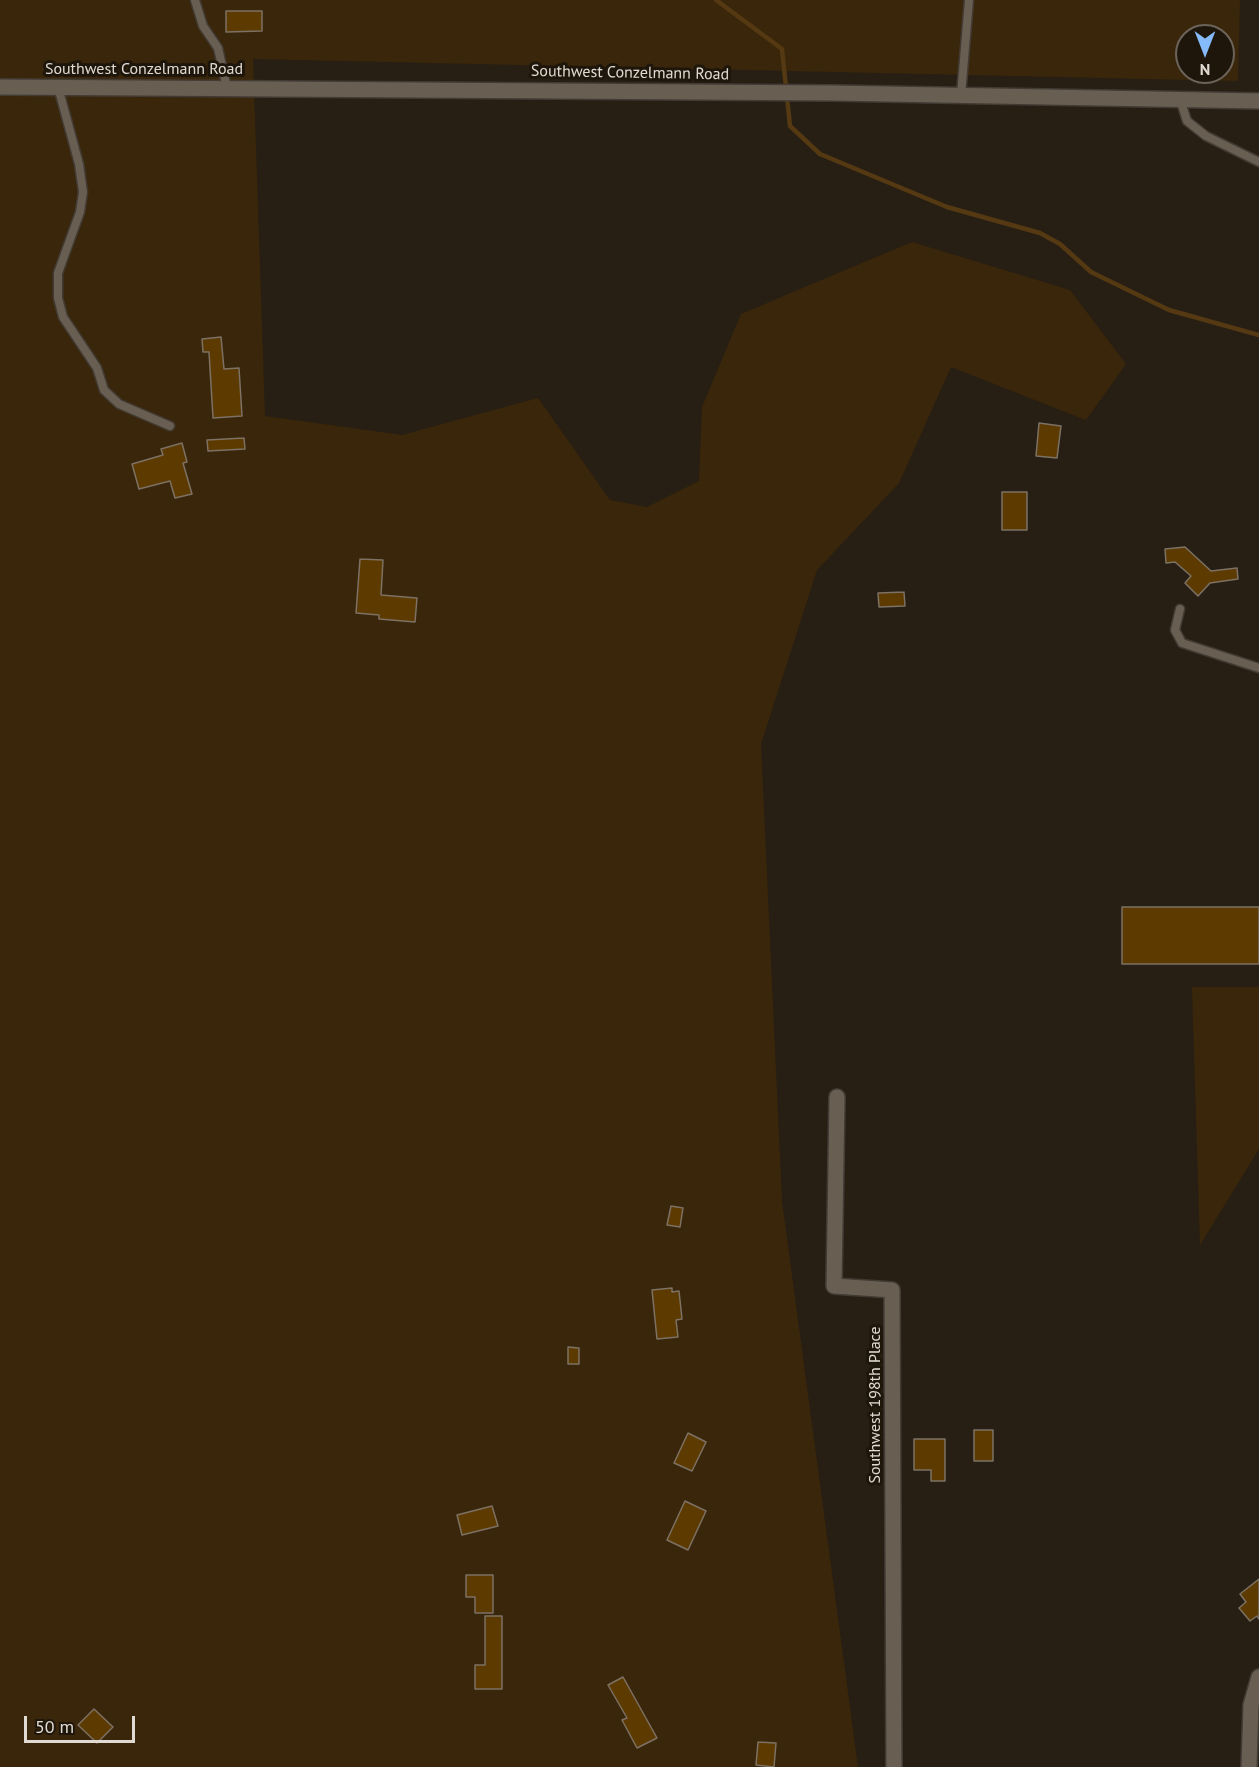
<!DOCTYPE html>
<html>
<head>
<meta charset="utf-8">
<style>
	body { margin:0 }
	#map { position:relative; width:1259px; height:1767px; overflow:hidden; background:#281f14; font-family:"PT Sans",sans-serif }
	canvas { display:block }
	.north { position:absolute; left:1175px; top:24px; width:60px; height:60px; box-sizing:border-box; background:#1e160b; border:2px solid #6c645b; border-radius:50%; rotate:180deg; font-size:16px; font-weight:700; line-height:24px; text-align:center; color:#e0dad2 }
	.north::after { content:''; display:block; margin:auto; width:21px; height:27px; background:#85bbfb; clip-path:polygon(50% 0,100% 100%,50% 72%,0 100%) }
	.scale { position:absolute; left:24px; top:1716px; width:111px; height:27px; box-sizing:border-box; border:3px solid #e0dad2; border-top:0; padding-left:8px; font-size:18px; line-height:21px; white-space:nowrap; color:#e0dad2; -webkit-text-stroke:4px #1e160b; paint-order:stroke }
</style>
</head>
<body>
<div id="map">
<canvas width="1259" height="1767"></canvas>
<div class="north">N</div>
<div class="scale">50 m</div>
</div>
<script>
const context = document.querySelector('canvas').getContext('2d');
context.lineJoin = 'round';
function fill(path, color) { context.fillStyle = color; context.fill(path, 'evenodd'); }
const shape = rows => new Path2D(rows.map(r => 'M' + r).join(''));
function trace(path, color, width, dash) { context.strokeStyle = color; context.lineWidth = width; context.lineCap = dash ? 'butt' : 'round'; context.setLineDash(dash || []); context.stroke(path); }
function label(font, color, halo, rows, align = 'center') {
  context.font = font + ' "PT Sans",sans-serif'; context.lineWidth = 6; context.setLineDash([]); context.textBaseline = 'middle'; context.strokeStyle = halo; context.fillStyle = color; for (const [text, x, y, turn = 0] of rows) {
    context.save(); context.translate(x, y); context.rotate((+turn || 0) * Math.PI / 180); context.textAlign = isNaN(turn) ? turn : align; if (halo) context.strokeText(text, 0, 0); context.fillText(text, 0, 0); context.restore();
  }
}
fill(shape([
	[0,0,1240,0,1238,81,253,59,265,416,402,435,538,398,610,500,647,507,699,481,702,407,741,314,912,242,1070,290,1126,364,1086,420,951,367,899,483,817,570,761,744,782,1201,858,1767,0,1767],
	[1187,36,1223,36,1223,72,1187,72],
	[1192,987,1259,987,1259,1149,1200,1245]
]), '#3a260a');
trace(shape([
	[716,0,782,49,790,126,820,154,947,207,1040,233,1060,244,1091,272,1169,310,1259,335]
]), '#543912', 4.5);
const building = shape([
	[226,11,262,11,262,31,226,32,226,11],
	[221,337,224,369,239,368,242,416,213,418,209,352,203,352,202,339,221,337],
	[1039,423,1061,426,1057,458,1036,456,1039,423],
	[244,438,245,449,208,451,207,440,244,438],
	[182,443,187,462,183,463,192,494,175,498,170,481,139,489,132,464,163,455,161,449,182,443],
	[1002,492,1027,492,1027,530,1002,530,1002,492],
	[1185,547,1211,571,1237,568,1238,579,1210,583,1198,596,1185,583,1191,576,1175,562,1166,563,1165,549,1185,547],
	[360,559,383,560,381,595,417,598,415,622,379,619,379,615,356,613,360,559],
	[904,592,905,606,879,607,878,593,904,592],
	[1122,907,1259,907,1259,964,1122,964,1122,907],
	[671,1206,683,1208,680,1227,667,1225,671,1206],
	[672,1288,672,1292,679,1291,682,1319,676,1320,678,1337,657,1339,652,1290,672,1288],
	[568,1347,579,1348,579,1364,568,1364,568,1347],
	[974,1430,993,1430,993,1461,974,1461,974,1430],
	[688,1433,706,1442,692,1471,674,1463,688,1433],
	[914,1439,945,1439,945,1481,931,1481,931,1470,914,1470,914,1439],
	[685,1501,706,1511,688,1550,667,1540,685,1501],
	[492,1506,498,1526,462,1535,457,1515,492,1506],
	[466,1575,493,1575,493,1613,475,1613,475,1597,466,1597,466,1575],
	[1259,1579,1259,1619,1257,1616,1250,1621,1239,1608,1246,1602,1240,1594,1259,1579],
	[485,1616,502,1616,502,1689,475,1689,475,1665,485,1665,485,1616],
	[623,1677,657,1738,637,1748,622,1720,627,1718,608,1685,623,1677],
	[94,1709,113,1727,97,1743,78,1725,94,1709],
	[758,1742,776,1743,774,1767,756,1765,758,1742]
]);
fill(building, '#5d3b00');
trace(building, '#7c7164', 1.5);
const lane = shape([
	[195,0,203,26,218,48,227,88],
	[58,87,79,164,83,192,80,212,58,273,58,298,63,317,97,368,104,390,119,404,170,426],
	[961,95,969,0],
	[1180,99,1187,121,1206,136,1259,162],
	[1180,609,1175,630,1182,643,1259,668]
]);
const street = shape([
	[0,87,833,93,1259,101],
	[837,1097,834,1286,892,1290,894,1767],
	[1249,1767,1251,1705,1259,1677]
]);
trace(lane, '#423b34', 11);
trace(street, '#423b34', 18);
trace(lane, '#685e51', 8);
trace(street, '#685e51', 15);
label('16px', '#e0dad2', '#1e160b', [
	["Southwest Conzelmann Road",144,69],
	["Southwest Conzelmann Road",630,73,1],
	["Southwest 198th Place",875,1405,-90]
]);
</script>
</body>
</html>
